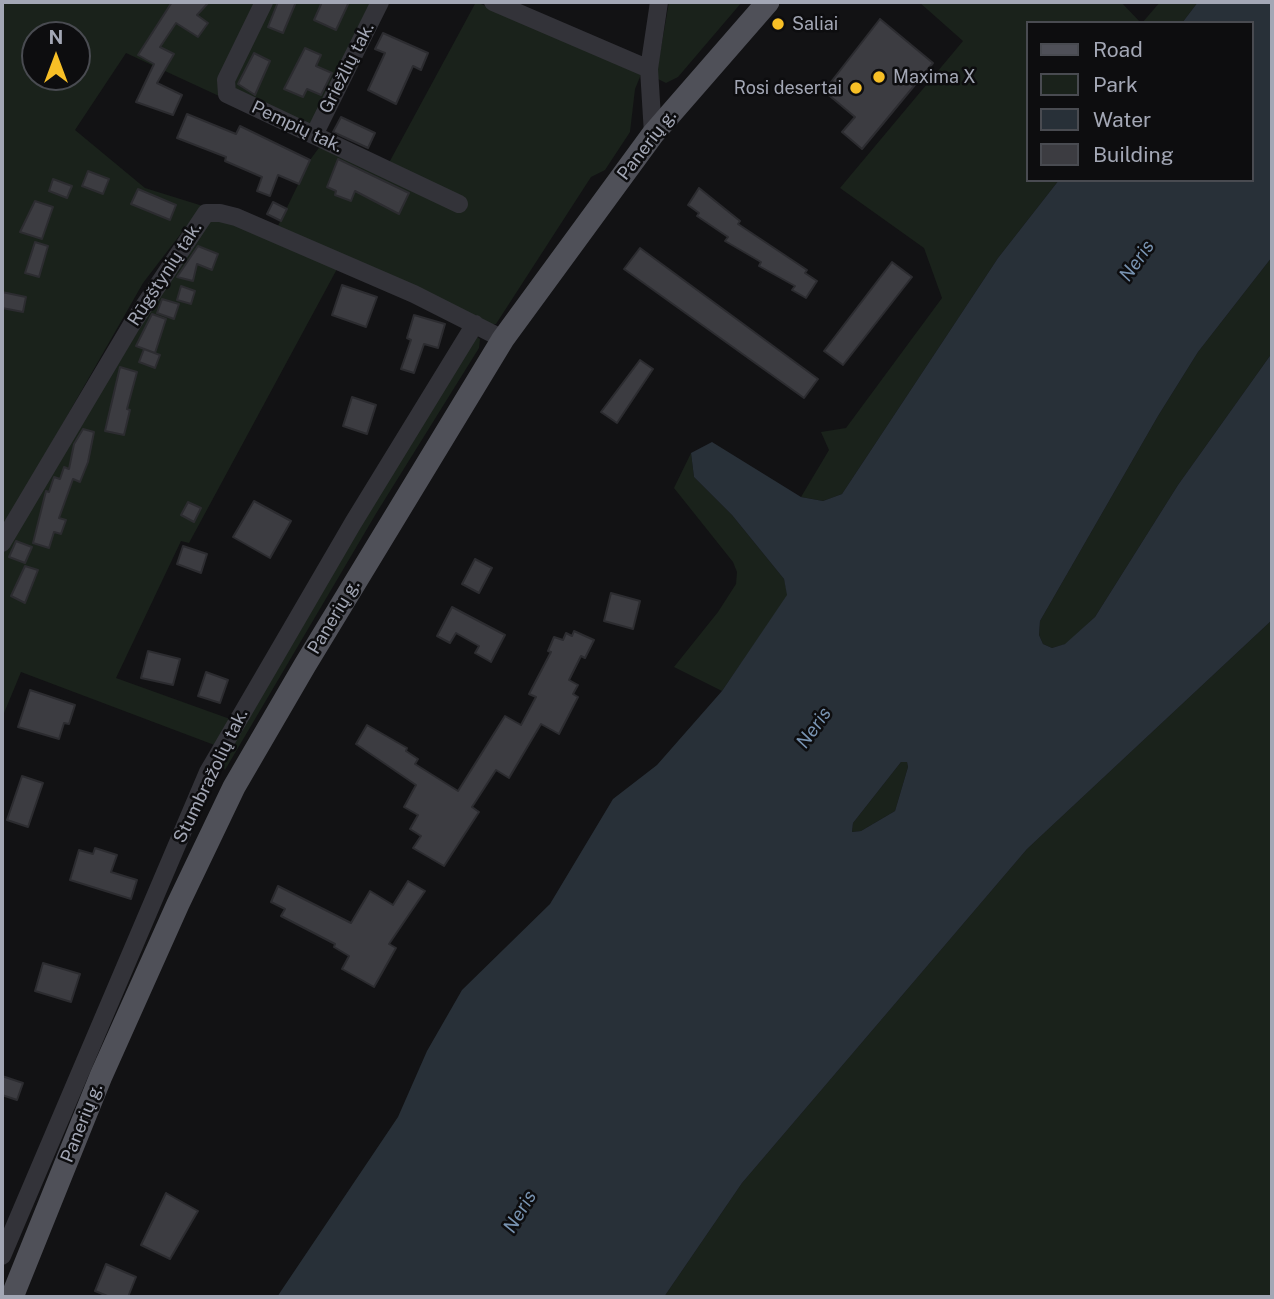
<!DOCTYPE html>
<html>
<head>
<meta charset="utf-8">
<style>
	body { margin:0 }
	#map { position:relative; width:1274px; height:1299px; overflow:hidden; background:#121214; font-family:"Public Sans",sans-serif }
	canvas { display:block }
	.frame { position:absolute; inset:0; border:4px solid #a3a7b5; pointer-events:none }
	.legend { position:absolute; left:1026px; top:21px; width:228px; height:161px; box-sizing:border-box; background:#0d0d0f; border:2px solid #494b51; margin:0; padding:9px 12px; list-style:none; font-size:21px; color:#a3a7b5 }
	.legend li { display:flex; align-items:center; gap:14px; height:35px }
	.legend b { width:35px; border:2px solid #494b51 }
	.north { position:absolute; left:21px; top:21px; width:70px; height:70px; box-sizing:border-box; background:#0d0d0f; border:2px solid #494b51; border-radius:50%; rotate:0deg; font-size:19px; font-weight:700; line-height:28px; text-align:center; color:#a3a7b5 }
	.north::after { content:''; display:block; margin:auto; width:24px; height:32px; background:#f7bf26; clip-path:polygon(50% 0,100% 100%,50% 72%,0 100%) }
</style>
</head>
<body>
<div id="map">
<canvas width="1274" height="1299"></canvas>
<div class="frame"></div>
<ul class="legend">
<li><b style="height:9px;background:#4f5058"></b>Road</li>
<li><b style="height:19px;background:#1a221b"></b>Park</li>
<li><b style="height:19px;background:#283038"></b>Water</li>
<li><b style="height:19px;background:#3c3c41"></b>Building</li>
</ul>
<div class="north">N</div>
</div>
<script>
const context = document.querySelector('canvas').getContext('2d');
context.lineJoin = 'round';
function fill(path, color) { context.fillStyle = color; context.fill(path, 'evenodd'); }
const shape = rows => new Path2D(rows.map(r => 'M' + r).join(''));
function trace(path, color, width, dash) { context.strokeStyle = color; context.lineWidth = width; context.lineCap = dash ? 'butt' : 'round'; context.setLineDash(dash || []); context.stroke(path); }
function label(font, color, halo, rows, align = 'center') {
  context.font = font + ' "Public Sans",sans-serif'; context.lineWidth = 5; context.setLineDash([]); context.textBaseline = 'middle'; context.strokeStyle = halo; context.fillStyle = color; for (const [text, x, y, turn = 0] of rows) {
    context.save(); context.translate(x, y); context.rotate((+turn || 0) * Math.PI / 180); context.textAlign = isNaN(turn) ? turn : align; if (halo) context.strokeText(text, 0, 0); context.fillText(text, 0, 0); context.restore();
  }
}
fill(shape([
	[2,2,258,2,219,96,126,53,75,130,145,188,206,207,199,210,143,283,2,530],
	[35,35,77,35,77,77,35,77],
	[272,2,376,2,315,124,307,125,231,92,229,82],
	[476,2,642,72,635,89,630,132,605,170,591,177,496,324,489,324,277,228,310,160,321,145,384,172],
	[669,2,742,2,678,77,666,83,658,79,657,71],
	[919,2,1121,2,1141,23,1027,23,1027,180,1059,180,998,258,842,494,823,501,801,497,829,450,821,432,846,428,942,298,924,248,840,188,963,41],
	[1160,2,1198,2,1182,23,1142,23],
	[222,218,337,269,189,543,181,541,116,678,230,719,217,746,21,672,2,718,2,555,204,222],
	[1272,257,1272,353,1178,485,1095,617,1066,644,1052,648,1043,644,1039,635,1040,621,1158,416,1198,352],
	[476,336,480,339,479,348,377,512,225,770,221,762,309,611],
	[691,453,694,477,732,515,784,579,788,595,722,691,674,667,718,612,736,584,737,572,733,562,674,488],
	[1272,620,1272,1297,664,1297,742,1183,1027,849],
	[901,762,907,762,908,767,895,811,861,831,852,832,853,823]
]), '#1a221b');
fill(shape([
	[1198,2,1272,2,1272,257,1198,352,1158,416,1040,621,1039,635,1043,644,1052,648,1065,644,1095,617,1178,485,1272,353,1272,620,1027,849,742,1183,664,1297,277,1297,398,1117,427,1051,462,990,550,904,613,799,657,765,722,691,787,595,784,579,732,515,694,477,691,453,712,442,801,497,823,501,842,494,998,258,1059,180,1251,180,1251,23,1182,23],
	[901,762,907,762,908,767,895,811,861,831,852,832,853,823]
]), '#283038');
const building = shape([
	[172,2,209,2,197,15,208,23,198,37,176,23,160,47,174,54,157,83,182,95,173,115,136,102,154,64,138,55,172,2],
	[278,2,296,2,283,33,268,27,278,2],
	[322,2,349,2,336,30,314,20,322,2],
	[880,19,933,63,862,149,842,132,855,117,824,91,880,19],
	[383,33,428,53,421,70,413,66,396,104,368,90,385,53,375,49,383,33],
	[305,48,321,55,316,66,332,73,321,95,307,89,303,97,284,89,305,48],
	[254,53,270,61,255,95,238,84,254,53],
	[187,114,236,134,240,126,310,160,299,184,278,175,270,196,257,191,262,177,225,161,226,157,177,138,187,114],
	[341,117,375,133,368,148,333,132,341,117],
	[338,159,409,193,399,214,355,191,351,201,335,195,336,191,327,187,338,159],
	[88,171,109,179,103,194,82,186,88,171],
	[53,179,72,186,67,198,49,191,53,179],
	[699,188,740,221,738,224,807,270,805,273,817,281,806,298,792,290,795,286,759,266,761,262,725,241,728,237,697,216,699,213,688,205,699,188],
	[138,189,176,205,170,220,131,204,138,189],
	[35,201,53,207,42,239,20,232,35,201],
	[273,202,287,209,281,221,267,214,273,202],
	[35,242,48,246,39,277,25,273,35,242],
	[198,246,218,254,212,270,197,264,193,281,177,277,198,246],
	[640,248,818,379,804,398,624,269,640,248],
	[892,262,912,277,843,365,824,351,892,262],
	[342,285,377,297,366,327,332,315,342,285],
	[181,286,195,291,191,304,177,300,181,286],
	[2,292,26,297,23,312,2,308,2,292],
	[162,299,179,304,174,319,157,313,162,299],
	[152,314,166,319,155,353,136,346,152,314],
	[414,315,445,324,438,348,424,344,414,373,401,369,411,340,407,338,414,315],
	[144,349,160,355,155,368,139,362,144,349],
	[640,360,653,369,617,423,601,412,640,360],
	[120,367,137,372,127,409,130,410,124,435,105,431,120,367],
	[352,397,376,405,367,434,343,426,352,397],
	[83,429,94,432,88,462,80,482,73,479,59,518,66,520,61,534,54,532,49,548,33,543,46,491,49,492,54,477,60,479,64,467,69,469,74,444,83,429],
	[254,501,291,521,270,558,233,537,254,501],
	[188,502,201,508,194,522,181,515,188,502],
	[16,541,32,547,25,563,9,557,16,541],
	[183,546,207,554,201,573,177,564,183,546],
	[475,559,492,568,479,593,462,584,475,559],
	[25,566,38,570,25,603,11,596,25,566],
	[611,593,640,601,633,629,604,621,611,593],
	[452,607,505,635,491,662,475,653,479,646,456,633,450,643,437,636,452,607],
	[574,631,594,640,585,658,581,656,569,680,578,685,573,694,578,697,559,734,541,724,509,778,496,770,472,807,479,812,444,866,413,848,421,836,410,829,418,815,404,807,416,785,356,744,367,725,407,748,406,751,418,759,415,764,458,791,505,716,521,725,536,697,529,694,551,652,548,651,554,637,563,640,566,633,572,636,574,631],
	[148,651,180,659,173,685,141,678,148,651],
	[206,672,228,680,220,703,198,696,206,672],
	[30,690,75,705,69,724,64,723,59,739,18,727,30,690],
	[22,776,43,783,28,827,7,820,22,776],
	[95,848,117,855,111,872,137,880,131,899,70,880,79,850,93,854,95,848],
	[408,881,425,891,389,944,396,948,374,987,342,969,349,956,334,947,335,944,281,916,285,909,271,902,278,886,351,923,370,891,393,905,408,881],
	[43,963,80,974,71,1002,35,991,43,963],
	[2,1076,23,1083,17,1100,2,1095,2,1076],
	[166,1193,198,1211,170,1259,141,1245,166,1193],
	[106,1264,136,1277,128,1297,110,1297,95,1291,106,1264]
]);
fill(building, '#3c3c41');
trace(building, '#2c2c30', 2);
trace(shape([
	[264,2,226,80,227,94,459,204],
	[493,2,649,69],
	[653,134,649,69,659,2],
	[314,135,380,2],
	[2,543,132,324,206,213,220,213,236,217,414,294,503,339],
	[2,1256,208,772,353,523,475,324]
]), '#333339', 18);
trace(shape([
	[12,1297,101,1076,178,904,234,787,305,665,503,339,653,134,768,2]
]), '#4f5058', 23);
for (const [x, y, r, color] of [
	[778,24,7,"#f7bf26"],
	[879,77,7,"#f7bf26"],
	[856,88,7,"#f7bf26"]
]) { const dot = new Path2D(); dot.arc(x, y, r, 0, 2 * Math.PI); context.fillStyle = color; context.fill(dot); trace(dot, '#0d0d0f', 2.5); }
label('18px', '#a3a7b5', '#0d0d0f', [
	["Saliai",792,24],
	["Maxima X",893,77],
	["Rosi desertai",842,88,"right"]
], 'left');
label('18px', '#a3a7b5', '#0d0d0f', [
	["Griežlių tak.",347,68,-63],
	["Pempių tak.",297,127,25],
	["Panerių g.",647,145,-52],
	["Rūgštynių tak.",165,274,-57],
	["Panerių g.",334,617,-59],
	["Stumbražolių tak.",211,776,-64],
	["Panerių g.",82,1123,-68]
]);
label('italic 19px', '#7893b1', '#0d0d0f', [
	["Neris",1137,261,-55],
	["Neris",814,728,-55],
	["Neris",520,1212,-59]
]);
</script>
</body>
</html>
